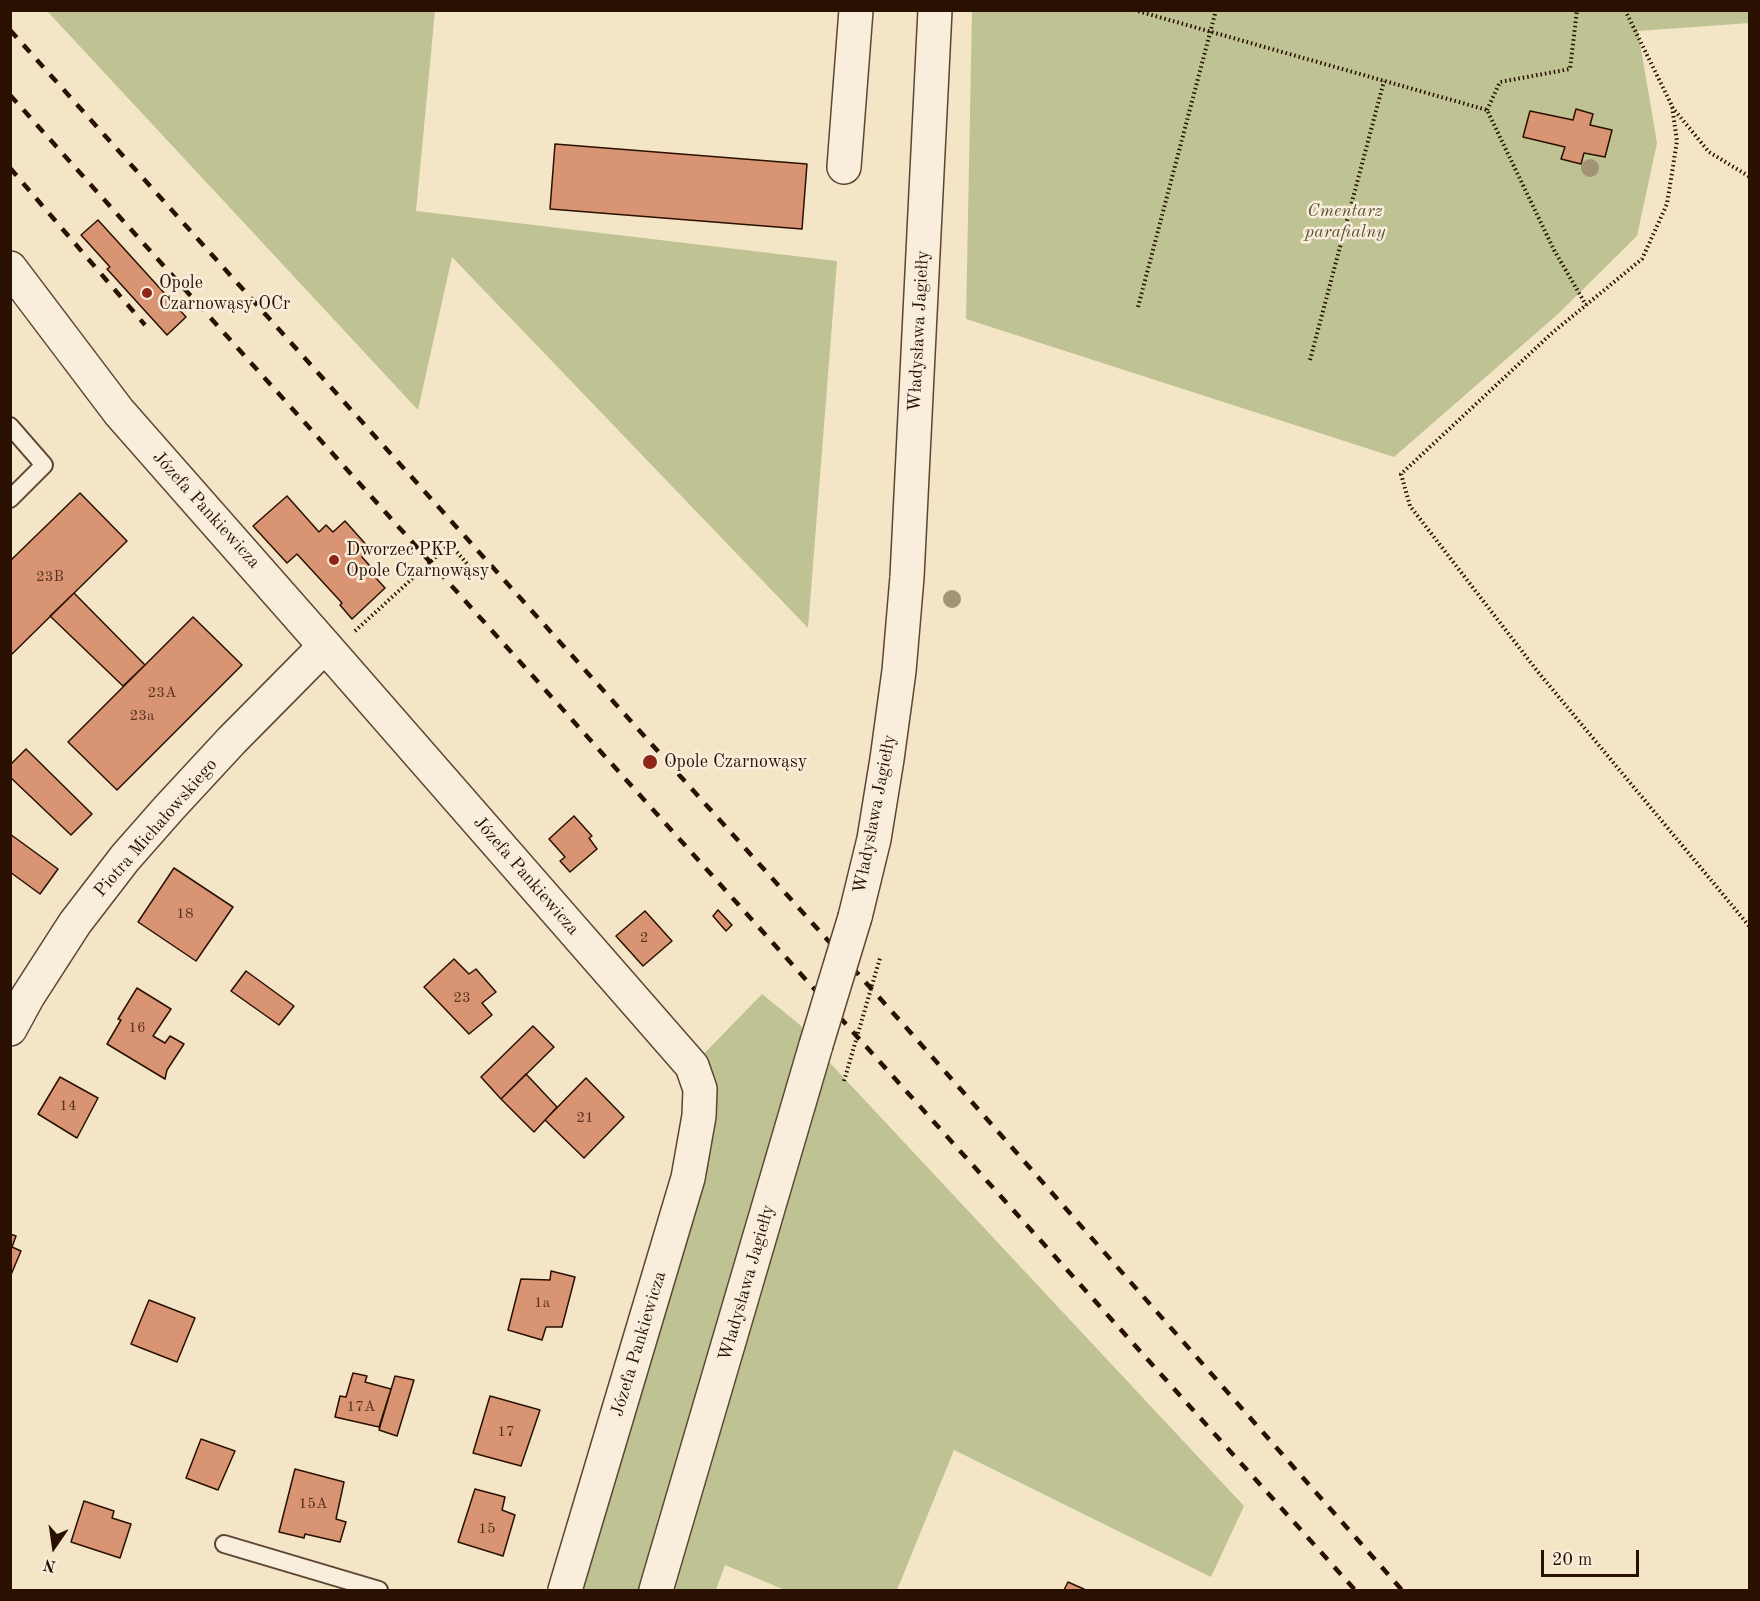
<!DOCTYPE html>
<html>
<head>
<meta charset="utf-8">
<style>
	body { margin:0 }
	#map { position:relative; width:1760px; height:1601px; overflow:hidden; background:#f4e5c7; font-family:"Old Standard TT",serif }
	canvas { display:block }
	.frame { position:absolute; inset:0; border:12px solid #291001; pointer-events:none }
	.north { position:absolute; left:24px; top:1517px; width:60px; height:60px; -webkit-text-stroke:4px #f8eedb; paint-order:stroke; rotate:193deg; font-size:16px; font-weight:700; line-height:24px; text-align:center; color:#291001 }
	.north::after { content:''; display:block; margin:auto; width:21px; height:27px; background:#291001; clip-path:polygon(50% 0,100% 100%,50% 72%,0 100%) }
	.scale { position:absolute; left:1541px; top:1550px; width:98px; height:27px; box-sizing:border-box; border:3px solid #291001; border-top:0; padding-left:8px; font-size:18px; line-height:21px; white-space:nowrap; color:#291001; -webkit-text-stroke:4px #f8eedb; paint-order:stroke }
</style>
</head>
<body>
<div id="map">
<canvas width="1760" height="1601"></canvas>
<div class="frame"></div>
<div class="north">N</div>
<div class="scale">20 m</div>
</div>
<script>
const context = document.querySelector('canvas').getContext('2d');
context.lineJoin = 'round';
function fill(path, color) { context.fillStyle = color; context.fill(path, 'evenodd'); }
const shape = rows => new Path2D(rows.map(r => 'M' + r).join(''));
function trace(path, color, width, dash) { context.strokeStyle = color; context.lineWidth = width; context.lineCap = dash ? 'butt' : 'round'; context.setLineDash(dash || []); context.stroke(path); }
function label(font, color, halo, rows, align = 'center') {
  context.font = font + ' "Old Standard TT",serif'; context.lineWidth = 5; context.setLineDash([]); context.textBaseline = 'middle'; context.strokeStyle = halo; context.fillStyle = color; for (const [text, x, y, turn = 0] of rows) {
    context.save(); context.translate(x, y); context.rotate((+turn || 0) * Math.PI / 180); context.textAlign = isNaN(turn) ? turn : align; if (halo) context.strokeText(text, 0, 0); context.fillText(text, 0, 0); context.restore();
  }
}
fill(shape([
	[47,11,435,11,416,211,837,261,808,628,452,257,418,410],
	[972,11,1749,11,1749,23,1638,31,1657,143,1637,236,1558,314,1394,457,966,319],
	[762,994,800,1025,830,1063,1244,1506,1211,1577,954,1450,897,1590,785,1590,725,1565,716,1590,565,1590,667,1249,692,1066]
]), '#bfc393');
const building = shape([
	[1576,109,1593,114,1590,125,1612,130,1605,157,1584,153,1581,164,1561,159,1565,147,1523,137,1530,111,1573,120,1576,109],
	[555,144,807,164,802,229,550,209,555,144],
	[98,220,186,317,167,335,107,269,110,267,81,235,98,220],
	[80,493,127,541,10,656,10,561,80,493],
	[287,496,319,532,326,525,333,532,345,521,370,549,362,557,378,575,376,578,385,588,352,619,340,605,342,603,297,554,287,563,253,526,287,496],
	[74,593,145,665,123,686,50,616,74,593],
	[193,617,242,665,117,790,68,742,193,617],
	[26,749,92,814,71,835,10,777,10,765,26,749],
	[574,816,592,836,589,838,597,849,570,872,560,861,565,857,549,839,574,816],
	[10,834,58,869,40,894,10,872,10,834],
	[174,868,233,907,196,961,138,922,174,868],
	[718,910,732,925,726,931,713,916,718,910],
	[645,911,672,941,643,966,616,936,645,911],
	[454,959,469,974,476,969,496,992,482,1003,492,1015,469,1034,424,987,454,959],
	[246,971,294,1006,279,1025,231,991,246,971],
	[137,988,171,1009,153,1036,165,1043,170,1036,184,1044,167,1070,165,1079,107,1044,121,1020,118,1019,137,988],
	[533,1026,554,1047,501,1099,481,1077,533,1026],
	[526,1074,557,1107,534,1132,501,1099,526,1074],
	[60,1077,98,1098,77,1138,38,1114,60,1077],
	[586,1078,624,1117,584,1158,545,1120,586,1078],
	[10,1234,16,1236,12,1247,21,1251,10,1277,10,1234],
	[551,1271,575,1277,562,1327,546,1327,542,1340,508,1330,521,1279,550,1280,551,1271],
	[149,1300,195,1318,177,1362,131,1344,149,1300],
	[353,1373,367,1376,365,1382,391,1389,379,1427,335,1417,340,1396,346,1397,353,1373],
	[395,1376,414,1380,397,1436,379,1430,395,1376],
	[490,1396,540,1410,521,1466,473,1453,490,1396],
	[201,1439,235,1451,218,1490,186,1478,201,1439],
	[295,1469,344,1482,336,1519,346,1522,340,1542,305,1534,304,1538,279,1532,295,1469],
	[475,1489,505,1497,502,1510,515,1515,503,1556,458,1542,475,1489],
	[84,1501,114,1511,112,1518,131,1524,120,1558,71,1542,84,1501],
	[1068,1582,1086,1590,1064,1590,1068,1582]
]);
fill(building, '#d99573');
trace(building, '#291001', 1.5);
const service = shape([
	[10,426,44,465,10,499],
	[224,1544,379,1590]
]);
const minor = shape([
	[844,167,856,10],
	[10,268,119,412,325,646,692,1066,700,1089,699,1116,688,1178,565,1590],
	[10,1029,28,996,75,923,125,858,169,808,232,740,325,646]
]);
const tertiary = shape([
	[855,917,874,839,887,759,899,671,907,577,935,10],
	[656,1590,816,1045]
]);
trace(service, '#5c4532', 20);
trace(minor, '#5c4532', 36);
trace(tertiary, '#5c4532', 36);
trace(shape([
	[1134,10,1487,110,1554,250,1586,305],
	[1625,10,1672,106,1677,141,1667,204,1642,259,1552,333,1401,474,1410,506,1538,672,1750,927],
	[1672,107,1709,152,1750,177],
	[1487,110,1500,82,1570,69,1577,10],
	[1138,307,1216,10],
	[1310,360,1384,81],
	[355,631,450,544,469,566]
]), '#291001', 4, [1.5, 3]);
trace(service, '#f8eedb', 16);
trace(minor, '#f8eedb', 33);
trace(tertiary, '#f8eedb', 33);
trace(shape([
	[10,30,903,1024,1402,1590],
	[10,95,1355,1590],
	[10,168,145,325]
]), '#291001', 4.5, [10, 10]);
const tertiaryBridge = shape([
	[816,1045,855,917]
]);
trace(tertiaryBridge, '#5c4532', 36, []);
trace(shape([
	[844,1081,880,958]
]), '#291001', 4, [1.5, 3]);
trace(tertiaryBridge, '#f8eedb', 33);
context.fillStyle = '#a29276';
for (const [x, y] of [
	[1590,168],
	[952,599]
]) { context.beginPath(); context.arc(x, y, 9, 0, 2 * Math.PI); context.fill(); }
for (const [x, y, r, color] of [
	[147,293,6,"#8f2418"],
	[334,560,6,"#8f2418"],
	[650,762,8,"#8f2418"]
]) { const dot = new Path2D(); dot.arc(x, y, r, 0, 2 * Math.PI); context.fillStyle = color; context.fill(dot); trace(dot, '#f8eedb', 2); }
label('15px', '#55311e', null, [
	["23B",50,577],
	["23A",162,693],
	["23a",142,716],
	["18",185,914],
	["2",644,938],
	["23",462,998],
	["16",137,1028],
	["14",68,1106],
	["21",585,1118],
	["1a",542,1303],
	["17A",361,1407],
	["17",506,1432],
	["15A",313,1504],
	["15",487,1529]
]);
label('italic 18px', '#5e4f34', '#f8eedb', [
	["Cmentarz",1345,211],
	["parafialny",1345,232]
]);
label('18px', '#291001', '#f8eedb', [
	["Opole",159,283],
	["Czarnowąsy OCr",159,304],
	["Dworzec PKP",346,550],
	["Opole Czarnowąsy",346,571],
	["Opole Czarnowąsy",664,762]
], 'left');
label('18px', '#291001', '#f8eedb', [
	["Władysława Jagiełły",919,331,-87],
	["Józefa Pankiewicza",206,510,48],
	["Władysława Jagiełły",875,814,-79],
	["Piotra Michałowskiego",156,828,-49],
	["Józefa Pankiewicza",526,876,49],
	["Władysława Jagiełły",747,1283,-74],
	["Józefa Pankiewicza",639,1344,-73]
]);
</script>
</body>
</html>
